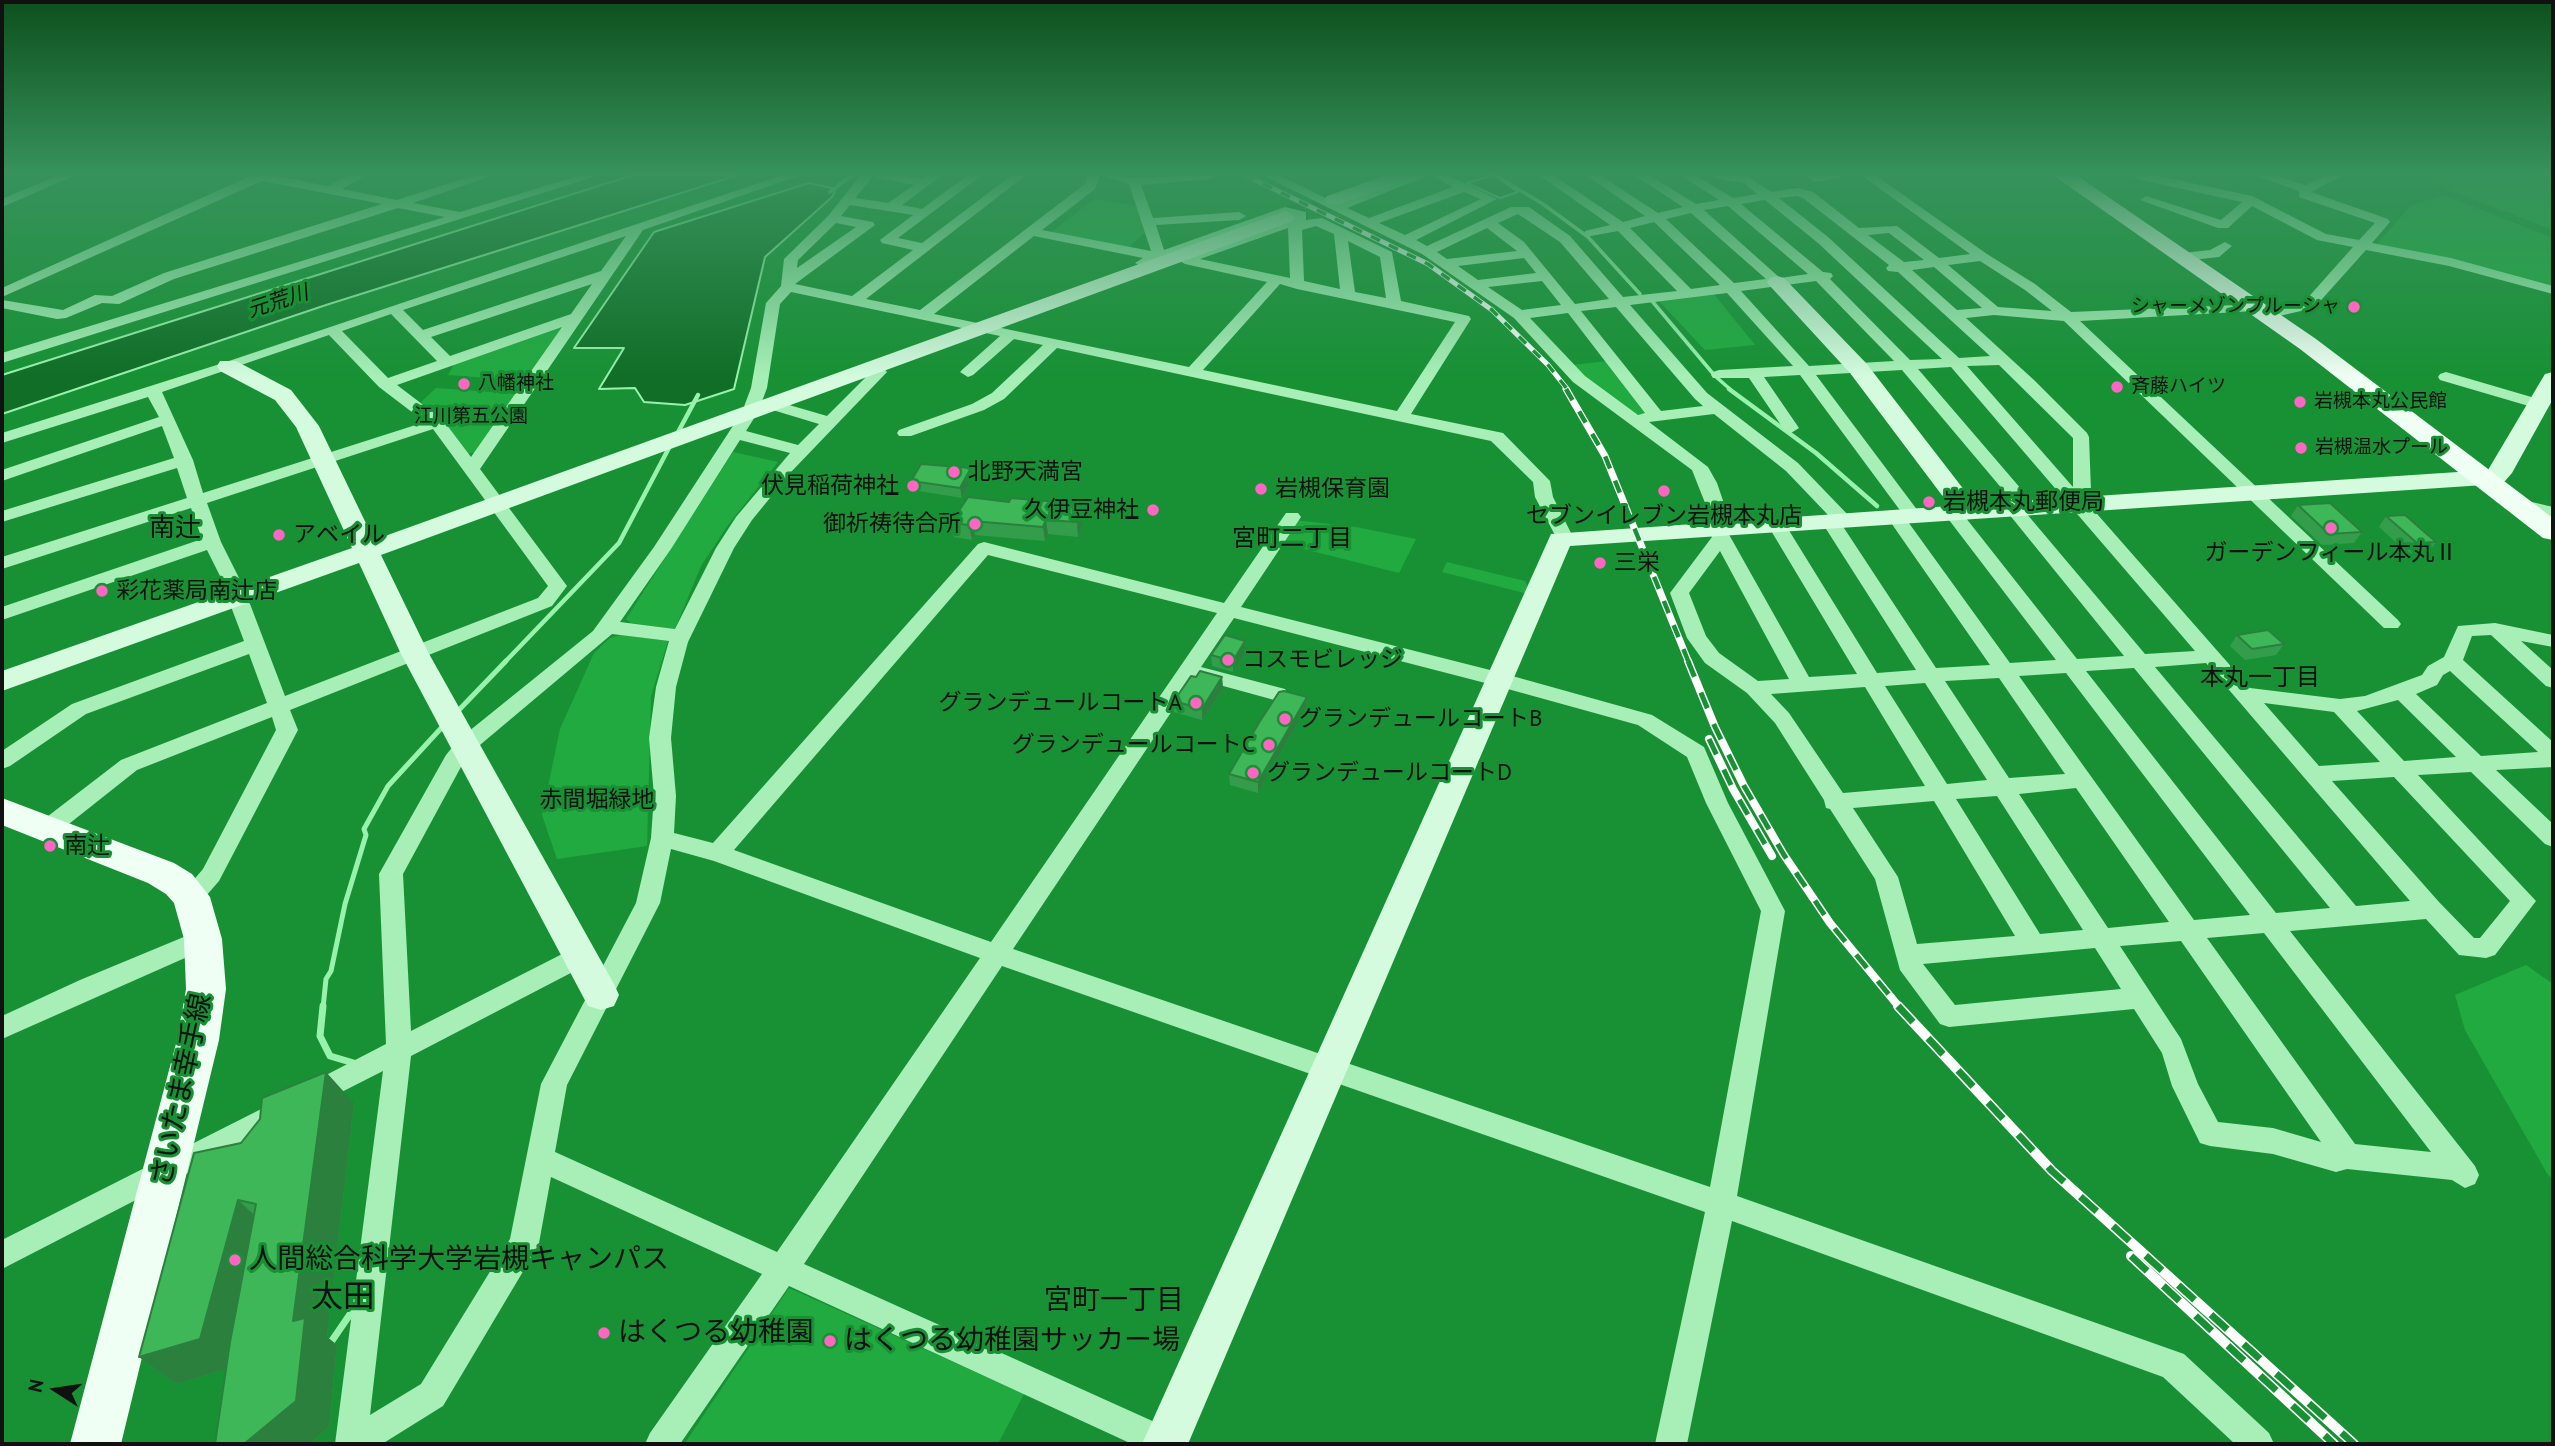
<!DOCTYPE html>
<html>
<head>
<meta charset="utf-8">
<style>
	body { margin:0 }
	#map { position:relative; width:2555px; height:1446px; overflow:hidden; background:#189135; font-family:"PT Sans",sans-serif }
	canvas { display:block }
	.frame { position:absolute; inset:0; border:4px solid #111; pointer-events:none }
	.north { position:absolute; left:21px; top:1355px; width:70px; height:70px; -webkit-text-stroke:5px #189135; paint-order:stroke; rotate:282deg; font-size:19px; font-weight:700; line-height:28px; text-align:center; color:#111 }
	.north::after { content:''; display:block; margin:auto; width:24px; height:32px; background:#111; clip-path:polygon(50% 0,100% 100%,50% 72%,0 100%) }
</style>
</head>
<body>
<div id="map">
<canvas width="2555" height="1446"></canvas>
<div class="frame"></div>
<div class="north">N</div>
</div>
<script>
const context = document.querySelector('canvas').getContext('2d');
context.lineJoin = 'round';
function fill(path, color) { context.fillStyle = color; context.fill(path, 'evenodd'); }
const shape = rows => new Path2D(rows.map(r => 'M' + r).join(''));
function trace(path, color, width, dash) { context.strokeStyle = color; context.lineWidth = width; context.lineCap = dash ? 'butt' : 'round'; context.setLineDash(dash || []); context.stroke(path); }
function label(font, color, halo, rows, align = 'center') {
  context.font = font + ' "PT Sans","Noto Sans JP",sans-serif'; context.lineWidth = 6; context.setLineDash([]); context.textBaseline = 'middle'; context.strokeStyle = halo; context.fillStyle = color; for (const [text, x, y, turn = 0] of rows) {
    context.save(); context.translate(x, y); context.rotate((+turn || 0) * Math.PI / 180); context.textAlign = isNaN(turn) ? turn : align; if (halo) context.strokeText(text, 0, 0); context.fillText(text, 0, 0); context.restore();
  }
}
fill(shape([
	[2433,175,2553,175,2553,230,2421,179],
	[2443,195,2553,238,2553,288,2456,260,2377,244,2410,206],
	[1094,199,1139,206,1146,231,1128,248,1050,233],
	[1713,293,1755,345,1705,350,1658,300],
	[558,327,565,328,528,381,448,375,455,363],
	[1607,361,1650,413,1634,415,1588,382,1572,365],
	[436,388,519,394,479,452,466,454,421,402],
	[733,452,778,462,728,525,701,566,675,629,631,623,626,619],
	[1294,520,1356,527,1416,539,1399,573,1280,543],
	[1447,562,1525,581,1529,589,1528,594,1442,572],
	[621,635,668,641,651,696,647,846,557,859,542,815,560,729,594,653,610,638],
	[2526,965,2553,984,2553,1179,2548,1175,2465,1030,2455,995],
	[789,1288,1024,1394,998,1444,685,1443]
]), '#21aa40');
const water = shape([
	[633,175,738,175,326,305,2,414,2,375,633,175],
	[1494,175,1518,192,1500,198,1467,183,1494,175],
	[809,183,836,189,832,197,765,257,734,389,685,405,644,402,635,388,599,389,624,348,574,348,654,232,809,183]
]);
fill(water, '#106e27');
trace(water, '#99f2ac', 2);
trace(shape([
	[1495,175,1543,204,1588,237,1640,294],
	[830,192,852,175],
	[1652,301,1715,376,1731,390]
]), '#99f2ac', 3.5);
trace(shape([
	[1729,389,1816,453,1877,506],
	[676,436,698,395],
	[504,663,619,543,671,444]
]), '#99f2ac', 4.5);
trace(shape([
	[456,713,506,661],
	[323,1008,326,979,331,971,345,904,366,835,364,829,388,786,444,725]
]), '#99f2ac', 5);
trace(shape([
	[323,1006,320,1036,330,1056,357,1064],
	[329,1345,355,1307]
]), '#99f2ac', 7);
trace(shape([
	[1286,217,1333,200]
]), '#17772e', 20, [20, 10]);
fill(shape([
	[59,175,76,175,2,207,2,199,59,175],
	[247,175,272,175,327,186,350,175,366,175,342,189,397,200,475,175,494,175,413,203,460,212,581,175,600,175,2,363,2,353,445,217,398,208,174,279,119,304,102,303,66,318,57,319,2,308,2,300,63,310,95,295,112,296,164,273,382,204,262,181,2,297,2,288,248,177,247,175],
	[783,175,801,175,643,230,480,469,567,586,552,606,290,710,298,730,219,881,199,904,191,906,183,904,179,897,203,869,276,730,272,717,137,770,55,835,47,837,39,835,36,829,39,823,121,760,267,703,249,654,86,714,10,766,2,769,2,751,72,704,244,641,230,604,233,600,240,598,247,600,250,604,285,696,538,598,548,586,433,429,207,503,221,542,243,586,241,590,227,590,207,550,2,620,2,607,202,539,191,508,2,569,2,557,187,498,177,468,2,522,2,511,174,458,162,426,2,481,2,470,159,417,148,397,2,443,2,433,223,363,783,175],
	[626,236,601,271,423,330,403,310,626,236],
	[592,284,571,314,450,356,431,337,592,284],
	[391,314,437,361,388,378,342,331,391,314],
	[562,327,471,457,443,420,397,385,562,327],
	[329,335,379,387,425,422,203,493,193,460,162,392,329,335],
	[861,175,874,175,855,198,888,203,914,185,878,178,876,175,902,175,923,179,928,175,942,175,902,205,922,209,968,175,982,175,898,238,922,243,1012,175,1026,175,866,299,920,310,1085,184,1088,175,1100,175,1095,189,1042,230,1151,251,1129,184,1103,175,1134,178,1217,175,1211,179,1141,185,1153,218,1239,212,1246,216,1239,220,1156,225,1164,250,1285,207,1306,212,1306,220,1322,218,1392,252,1401,301,1469,316,1471,319,1411,414,1503,433,1550,481,1553,497,1573,537,1570,541,1558,541,1535,497,1533,482,1491,441,1057,348,1004,399,984,410,911,436,899,436,897,433,899,430,972,404,992,393,1043,345,1014,339,973,375,968,377,960,372,963,369,1000,336,791,292,780,304,767,388,758,412,746,431,798,445,819,424,766,408,764,405,766,402,772,400,827,416,871,372,867,367,870,364,880,364,887,372,792,471,752,520,734,548,688,642,676,687,671,738,676,796,674,833,713,843,978,544,984,542,1224,603,1286,513,1298,513,1301,517,1241,607,1498,672,1652,715,1704,747,1728,803,1785,911,1737,1196,2184,1354,2269,1433,2274,1444,2235,1444,2163,1377,1732,1221,1687,1444,1655,1444,1705,1212,1002,966,804,1264,1179,1433,1184,1444,1132,1444,789,1286,680,1444,645,1444,650,1433,762,1274,551,1177,539,1243,534,1253,443,1406,382,1444,335,1444,383,1071,312,1107,303,1103,299,1095,303,1087,386,1044,379,874,446,755,458,740,593,631,654,547,742,412,751,388,766,303,781,286,784,259,828,216,861,175],
	[850,205,913,215,880,240,882,243,913,250,852,296,795,284,875,225,873,222,841,216,850,205],
	[1286,215,1294,217,1185,255,1178,260,1185,264,1267,282,1189,367,934,314,1034,236,1143,258,1135,263,1142,267,1286,215],
	[836,223,856,227,797,268,798,260,836,223],
	[1316,226,1334,234,1340,289,1304,281,1302,230,1316,226],
	[1288,228,1290,278,1200,259,1288,228],
	[1348,241,1380,257,1386,298,1355,292,1348,241],
	[1280,284,1297,289,1455,322,1397,411,1203,370,1280,284],
	[740,440,790,453,736,517,716,548,675,629,620,622,671,549,740,440],
	[988,555,1217,613,991,942,734,850,988,555],
	[1234,618,1497,686,1638,725,1687,757,1706,803,1761,911,1710,1187,1013,949,1194,678,1278,701,1285,699,1288,694,1285,689,1201,667,1234,618],
	[612,634,669,641,656,687,649,738,654,796,651,838,636,903,541,1084,510,1239,421,1384,370,1415,411,1056,590,963,593,956,590,949,581,946,572,949,411,1031,403,874,462,765,474,750,612,634],
	[671,849,714,861,980,958,777,1252,555,1152,567,1085,660,903,671,849],
	[1262,175,1278,175,1336,203,1412,175,1430,175,1347,208,1369,218,1453,187,1431,175,1447,175,1497,199,1416,240,1427,246,1511,207,1529,207,1570,236,1623,297,1677,291,1618,231,1585,237,1585,231,1610,225,1539,175,1553,175,1623,222,1645,216,1586,175,1600,175,1658,213,1683,207,1634,175,1649,175,1696,204,1719,200,1680,175,1695,175,1733,198,1757,194,1744,183,1714,178,1712,175,1748,176,1771,192,1798,188,1813,192,1859,228,1897,226,1939,258,1970,254,1861,175,1875,175,1987,254,2035,284,2071,312,2260,304,2262,307,2260,310,2255,311,2080,321,2398,620,2401,624,2398,628,2384,628,2064,321,1994,315,1966,318,2034,380,2087,433,2089,437,2091,491,2083,498,2250,688,2340,699,2365,696,2422,675,2428,666,2444,657,2458,626,2495,623,2553,635,2553,647,2521,641,2553,670,2553,688,2546,686,2491,635,2472,636,2463,660,2553,742,2553,767,2496,770,2553,824,2553,847,2545,844,2471,772,2418,775,2536,901,2495,955,2486,958,2459,955,2426,919,2290,931,2475,1166,2479,1175,2475,1184,2465,1188,2452,1180,2347,1169,2336,1172,2273,1154,2210,1146,2200,1143,2172,1086,2162,1053,2134,1009,1949,1027,1940,1024,1900,970,1875,879,1830,809,1826,808,1824,800,1775,723,1747,693,1705,663,1687,638,1670,593,1712,537,1707,528,1713,523,1692,470,1573,382,1514,318,1422,254,1262,175],
	[1464,192,1481,199,1405,235,1379,223,1464,192],
	[1797,196,1803,198,1889,265,1886,268,1888,271,1898,272,1990,356,1959,358,1828,237,1779,198,1797,196],
	[1765,200,1818,243,1942,359,1910,360,1830,279,1833,276,1831,273,1823,272,1741,204,1765,200],
	[1728,206,1808,274,1780,278,1704,210,1728,206],
	[1691,213,1766,279,1734,283,1666,219,1691,213],
	[1518,214,1560,242,1609,299,1575,304,1524,242,1498,223,1518,214],
	[1654,222,1720,285,1691,289,1630,228,1654,222],
	[1487,228,1517,251,1447,259,1437,252,1487,228],
	[1889,233,1924,260,1904,262,1868,235,1889,233],
	[1524,258,1536,273,1478,280,1458,266,1524,258],
	[1980,261,2025,290,2052,311,1998,307,1948,265,1980,261],
	[1934,267,1982,308,1957,310,1912,270,1934,267],
	[1542,281,1561,305,1522,310,1488,287,1542,281],
	[1816,281,1894,361,1809,366,1741,291,1816,281],
	[1727,293,1793,366,1719,370,1713,372,1711,375,1713,378,1749,378,1785,431,1791,433,1799,428,1764,377,1800,375,1902,513,1890,513,1887,517,1990,665,1936,668,1842,525,1849,524,1852,520,1849,516,1798,463,1707,393,1630,305,1727,293],
	[1616,307,1695,399,1703,406,1661,411,1581,311,1616,307],
	[1568,313,1645,413,1638,415,1585,376,1530,318,1568,313],
	[1999,365,2073,438,2073,487,1967,366,1999,365],
	[1951,367,2066,501,2195,651,2145,654,2026,513,2034,512,2037,508,2034,504,1918,369,1951,367],
	[1902,370,2014,503,2007,504,2004,508,2124,656,2077,659,1958,508,1946,508,1943,512,1946,516,2056,660,2010,663,1906,519,1918,519,1921,515,1816,375,1902,370],
	[1714,414,1786,471,1829,516,1821,521,1916,670,1877,673,1785,524,1776,519,1767,524,1857,674,1809,677,1727,531,1732,527,1717,483,1708,467,1649,422,1714,414],
	[1720,551,1789,679,1758,681,1719,653,1706,636,1689,593,1720,551],
	[2206,663,2410,901,2356,906,2155,667,2206,663],
	[2134,668,2330,908,2276,913,2086,671,2134,668],
	[2450,671,2538,752,2481,756,2416,694,2437,685,2443,675,2450,671],
	[2066,673,2250,915,2194,920,2019,676,2066,673],
	[1999,678,2065,774,2009,778,1945,681,1999,678],
	[1925,683,1987,780,1947,784,1885,686,1925,683],
	[1865,687,1925,786,1843,793,1789,713,1771,694,1865,687],
	[2398,700,2456,757,2404,761,2357,711,2398,700],
	[2264,703,2334,712,2380,762,2319,766,2264,703],
	[2394,777,2510,901,2480,938,2474,938,2439,902,2332,781,2394,777],
	[2076,788,2169,922,2108,928,2019,794,2076,788],
	[1997,796,2083,930,2040,934,1956,799,1997,796],
	[1934,801,2015,936,1917,944,1898,877,1853,808,1934,801],
	[2264,933,2431,1152,2355,1144,2207,938,2264,933],
	[2181,941,2321,1142,2273,1128,2218,1122,2198,1084,2181,1039,2120,946,2181,941],
	[2095,948,2121,989,1955,1005,1923,964,2095,948],
	[1805,175,1841,175,1839,178,1815,182,1805,175],
	[2131,175,2154,175,2252,196,2326,234,2359,240,2375,223,2299,197,2299,191,2254,175,2273,175,2305,185,2327,175,2343,175,2311,192,2388,219,2390,222,2372,243,2451,258,2553,286,2553,294,2449,266,2366,250,2314,308,2266,319,2261,318,2259,315,2261,312,2304,302,2353,247,2317,240,2252,206,2228,228,2218,228,2140,200,2146,196,2221,220,2242,202,2137,179,2131,175],
	[2225,242,2232,246,2219,257,2183,261,2176,257,2183,253,2210,250,2225,242],
	[2446,372,2545,401,2547,404,2539,409,2440,380,2438,377,2440,374,2446,372],
	[2515,498,2553,507,2553,517,2509,507,2506,503,2509,499,2515,498],
	[203,929,212,932,215,939,212,946,2,1039,2,1016,80,980,203,929],
	[281,1099,291,1102,295,1111,291,1120,2,1269,2,1240,281,1099]
]), '#a7efb7');
fill(shape([
	[1387,175,1413,175,1410,179,1339,204,1327,204,1324,200,1327,196,1387,175],
	[1286,211,1295,217,1293,221,381,555,428,652,614,984,619,995,614,1006,601,1010,588,1006,400,652,359,563,2,691,2,671,352,548,296,427,275,400,220,371,217,366,220,361,236,361,291,390,319,426,374,540,1286,211],
	[1777,276,1784,278,1866,363,1975,504,2488,470,2542,379,2545,374,2553,372,2553,399,2512,473,2505,481,2484,485,1570,546,1188,1444,1142,1444,1551,534,1950,506,1850,373,1770,286,1767,282,1770,278,1777,276]
]), '#d4fbde');
fill(shape([
	[2053,175,2076,175,2316,339,2553,518,2553,540,2543,538,2300,349,2053,175],
	[2,798,174,863,192,874,210,897,222,939,226,989,219,1040,121,1444,70,1444,177,1040,186,989,184,939,174,903,166,894,148,883,2,825,2,798]
]), '#effff4');
const railFar3 = shape([
	[1245,175,1428,264,1492,310,1548,365,1568,390]
]);
const railFar2 = shape([
	[1566,389,1605,456,1689,663]
]);
const railFar1 = shape([
	[1688,661,1715,727,1744,786,1784,855,1830,923,1900,1008],
	[1709,739,1733,789,1772,856]
]);
const rail = shape([
	[1898,1006,2052,1171,2354,1444],
	[2131,1256,2334,1444]
]);
trace(railFar3, '#fff', 5);
trace(railFar2, '#fff', 7);
trace(railFar1, '#fff', 8);
trace(rail, '#fff', 10);
trace(railFar3, '#189135', 3.5, [10]);
trace(railFar2, '#189135', 4.5, [13]);
trace(railFar1, '#189135', 5, [17]);
trace(rail, '#189135', 7, [22]);
fill(shape([
	[971,468,973,477,962,498,913,490,911,481],
	[1009,502,1083,508,1084,522,1078,537,1048,534,1045,541,975,535,972,540,954,537,951,523],
	[2298,505,2362,532,2354,543,2322,545,2291,516],
	[2386,516,2436,542,2428,553,2409,554,2379,527],
	[2237,635,2284,644,2276,655,2245,660,2230,646],
	[1246,652,1233,672,1212,666,1211,655],
	[1222,677,1223,689,1202,720,1174,712,1174,701],
	[1307,697,1306,709,1258,793,1230,785,1229,774],
	[354,1103,327,1337,337,1345,329,1427,309,1444,215,1444,226,1369,176,1384,139,1357,241,1143]
]), '#349d4c');
fill(shape([
	[971,468,973,477,962,498,960,488],
	[1083,508,1084,522,1078,537,1077,522],
	[1046,520,1048,534,1045,541,1043,527],
	[972,521,975,535,972,540,969,525],
	[1245,641,1246,652,1233,672,1233,661],
	[1222,677,1223,689,1202,720,1202,709],
	[1307,697,1306,709,1258,793,1258,782],
	[326,1072,354,1103,327,1337,337,1345,329,1427,309,1444,244,1444,293,1321],
	[238,1200,270,1230,236,1366,176,1384,139,1357]
]), '#2b803e');
const building = shape([
	[921,464,971,468,960,488,911,481,921,464],
	[968,497,1009,502,1011,498,1069,503,1068,506,1083,508,1077,522,1046,520,1043,527,972,521,969,525,951,523,968,497],
	[2330,503,2362,532,2329,534,2298,505,2330,503],
	[2405,515,2436,542,2417,543,2386,516,2405,515],
	[2268,630,2284,644,2252,649,2237,635,2268,630],
	[1225,635,1245,641,1233,661,1211,655,1225,635],
	[1200,671,1222,677,1202,709,1174,701,1191,676,1196,677,1200,671],
	[1284,691,1307,697,1258,782,1229,774,1260,721,1279,692,1284,691],
	[326,1072,293,1321,305,1318,296,1401,244,1444,215,1444,230,1342,256,1204,238,1200,200,1339,139,1357,194,1153,241,1143,260,1119,262,1098,326,1072]
]);
fill(building, '#3db758');
trace(building, '#2b803e', 2);
const sky = context.createLinearGradient(0, 0, 0, 377);
sky.addColorStop(0, '#0d501d');
sky.addColorStop(0.46, '#37925c');
sky.addColorStop(1, '#37925c00');
context.fillStyle = sky;
context.fillRect(0, 0, 2555, 377);
for (const [x, y, r, color] of [
	[2354,307,7,"#ff65c3"],
	[464,384,7,"#ff65c3"],
	[2117,387,7,"#ff65c3"],
	[2300,402,7,"#ff65c3"],
	[2301,448,7,"#ff65c3"],
	[954,472,7,"#ff65c3"],
	[913,486,7,"#ff65c3"],
	[1261,489,7,"#ff65c3"],
	[1664,491,7,"#ff65c3"],
	[1929,502,7,"#ff65c3"],
	[1153,510,7,"#ff65c3"],
	[975,524,7,"#ff65c3"],
	[2331,528,7,"#ff65c3"],
	[279,535,7,"#ff65c3"],
	[1600,563,7,"#ff65c3"],
	[102,591,7,"#ff65c3"],
	[1228,660,7,"#ff65c3"],
	[1196,703,7,"#ff65c3"],
	[1285,719,7,"#ff65c3"],
	[1269,745,7,"#ff65c3"],
	[1253,773,7,"#ff65c3"],
	[50,846,7,"#ff65c3"],
	[235,1260,7,"#ff65c3"],
	[604,1333,7,"#ff65c3"],
	[830,1341,7,"#ff65c3"]
]) { const dot = new Path2D(); dot.arc(x, y, r, 0, 2 * Math.PI); context.fillStyle = color; context.fill(dot); trace(dot, '#189135', 2.5); }
label('19px', '#111', '#189135', [
	["シャーメゾンプルーシャ",2340,307,"right"],
	["八幡神社",478,384],
	["斉藤ハイツ",2131,387],
	["岩槻本丸公民館",2314,402],
	["岩槻温水プール",2315,448]
], 'left');
label('19px', '#111', '#189135', [
	["江川第五公園",471,417]
]);
label('italic 21px', '#111', '#189135', [
	["元荒川",278,302,-18]
]);
label('23px', '#111', '#189135', [
	["北野天満宮",968,472],
	["伏見稲荷神社",899,486,"right"],
	["岩槻保育園",1275,489],
	["岩槻本丸郵便局",1943,502],
	["久伊豆神社",1139,510,"right"],
	["セブンイレブン岩槻本丸店",1664,516,"center"],
	["御祈祷待合所",961,524,"right"],
	["アベイル",293,535],
	["ガーデンフィール本丸Ⅱ",2331,553,"center"],
	["三栄",1614,563],
	["彩花薬局南辻店",116,591],
	["コスモビレッジ",1242,660],
	["グランデュールコートA",1182,703,"right"],
	["グランデュールコートB",1299,719],
	["グランデュールコートC",1255,745,"right"],
	["グランデュールコートD",1267,773],
	["南辻",64,846]
], 'left');
label('23px', '#111', '#189135', [
	["赤間堀緑地",597,800]
]);
label('24px', '#111', '#189135', [
	["宮町二丁目",1292,539],
	["本丸一丁目",2260,678]
]);
label('26px', '#111', '#189135', [
	["南辻",175,529]
]);
label('28px', '#111', '#189135', [
	["さいたま幸手線",182,1090,-78]
]);
label('28px', '#111', '#189135', [
	["人間総合科学大学岩槻キャンパス",249,1260],
	["はくつる幼稚園",618,1333],
	["はくつる幼稚園サッカー場",844,1341]
], 'left');
label('28px', '#111', '#189135', [
	["宮町一丁目",1114,1301]
]);
label('32px', '#111', '#189135', [
	["太田",343,1298]
]);
</script>
</body>
</html>
